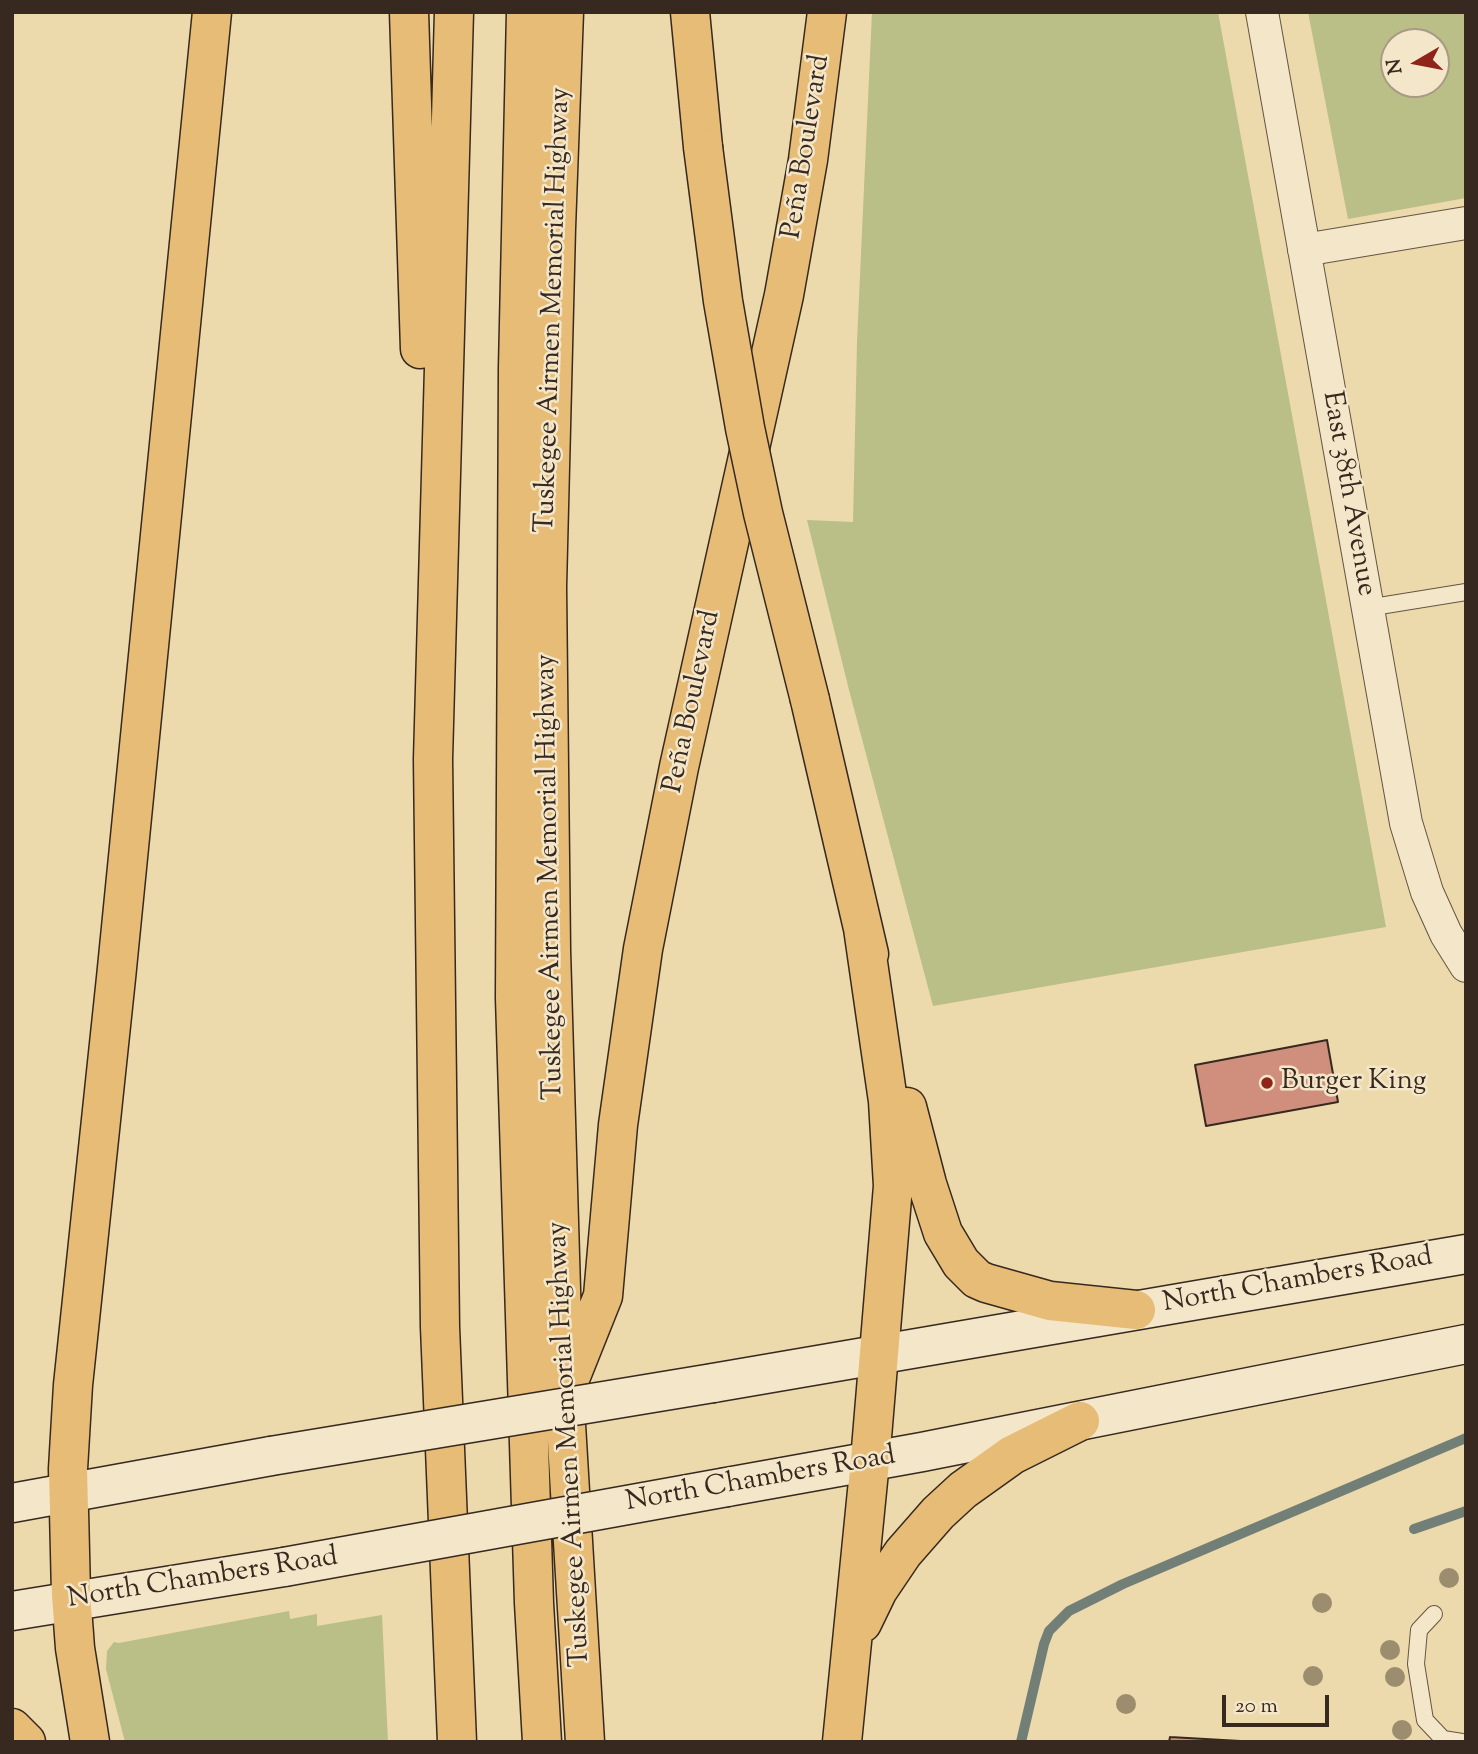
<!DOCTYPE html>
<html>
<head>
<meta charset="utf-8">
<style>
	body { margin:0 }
	#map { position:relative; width:1478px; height:1754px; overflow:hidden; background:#ecd9ac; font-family:"Sorts Mill Goudy",serif }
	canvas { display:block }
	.frame { position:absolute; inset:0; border:14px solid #37291f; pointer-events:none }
	.north { position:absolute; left:1380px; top:28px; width:70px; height:70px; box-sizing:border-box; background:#f3e6c9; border:2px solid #a89a85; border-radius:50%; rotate:260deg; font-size:19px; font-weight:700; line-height:28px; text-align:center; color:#37291f }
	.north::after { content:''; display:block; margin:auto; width:24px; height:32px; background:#8f2418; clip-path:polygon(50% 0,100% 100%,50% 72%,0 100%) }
	.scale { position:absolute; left:1222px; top:1695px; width:107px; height:32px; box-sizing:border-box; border:4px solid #37291f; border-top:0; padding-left:9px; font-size:21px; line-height:24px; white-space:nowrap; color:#37291f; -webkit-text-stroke:5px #f3e6c9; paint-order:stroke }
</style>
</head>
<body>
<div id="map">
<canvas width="1478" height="1754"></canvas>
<div class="frame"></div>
<div class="north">N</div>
<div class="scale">20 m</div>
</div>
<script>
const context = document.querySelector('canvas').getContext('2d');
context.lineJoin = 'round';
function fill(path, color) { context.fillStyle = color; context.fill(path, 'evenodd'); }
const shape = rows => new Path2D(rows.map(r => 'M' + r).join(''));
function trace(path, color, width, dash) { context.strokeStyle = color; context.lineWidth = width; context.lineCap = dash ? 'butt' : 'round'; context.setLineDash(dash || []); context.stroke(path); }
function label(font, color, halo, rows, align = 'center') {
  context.font = font + ' "Sorts Mill Goudy",serif'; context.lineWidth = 5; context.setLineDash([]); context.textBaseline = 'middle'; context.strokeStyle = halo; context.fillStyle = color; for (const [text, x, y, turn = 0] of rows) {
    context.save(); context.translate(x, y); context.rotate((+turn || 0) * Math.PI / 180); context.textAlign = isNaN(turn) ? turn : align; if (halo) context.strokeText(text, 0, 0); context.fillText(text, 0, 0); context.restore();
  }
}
fill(shape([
	[872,12,1218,12,1386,927,933,1006,849,690,807,520,853,522,857,342],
	[1308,12,1466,12,1466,198,1348,219],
	[1394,42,1436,42,1436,84,1394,84],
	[289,1611,290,1619,317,1614,317,1626,382,1615,388,1742,125,1742,106,1669,107,1651,114,1642,119,1643]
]), '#babe87');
trace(shape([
	[1414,1529,1466,1511],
	[1021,1742,1044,1644,1049,1631,1069,1611,1123,1584,1466,1438]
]), '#727f77', 10);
const building = shape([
	[1327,1040,1338,1102,1206,1126,1195,1065,1327,1040],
	[1170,1737,1258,1742,1169,1742,1170,1737]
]);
fill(building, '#d08f7c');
trace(building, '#37291f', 2);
const service = shape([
	[1367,608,1466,592],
	[1434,1614,1419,1630,1416,1664,1425,1720,1443,1739,1462,1742]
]);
const minor = shape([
	[1262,12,1406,823,1427,892,1446,934,1466,966],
	[1304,250,1466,223]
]);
const secondary = shape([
	[713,1383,1466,1254],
	[727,1487,922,1452,1466,1344],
	[12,1503,271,1456],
	[12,1611,284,1567]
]);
const motorway = shape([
	[409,12,420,349],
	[454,12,433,759,440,1327,457,1742],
	[526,12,518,368,515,998,534,1603,542,1742],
	[564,12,556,228,547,587,551,950,564,1391,585,1742],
	[690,12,703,147],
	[810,700,869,954],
	[907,1107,927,1184,943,1233,961,1263,977,1279,986,1283,1050,1301,1136,1310],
	[571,1376,603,1296,618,1125,643,949,679,767,784,295,808,160,827,12],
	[862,1623,878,1590,903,1553,938,1513,963,1490,1012,1455,1080,1421],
	[12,1728,26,1742],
	[90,1742,75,1648,71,1594,68,1469,73,1385,116,978,212,12],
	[842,1742,870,1461,893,1186,888,1101,863,928]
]);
trace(service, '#645542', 18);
trace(minor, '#645542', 34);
trace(secondary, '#37291f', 41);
trace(motorway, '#37291f', 41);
trace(service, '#f3e6c9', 16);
trace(minor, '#f3e6c9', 32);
trace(secondary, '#f3e6c9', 38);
trace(motorway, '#e6bc76', 38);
const secondaryBridge = shape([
	[271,1456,713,1383],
	[284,1567,727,1487]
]);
const motorwayBridge = shape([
	[703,147,723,301,745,428,763,513,810,700]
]);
trace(secondaryBridge, '#37291f', 41, []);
trace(motorwayBridge, '#37291f', 41, []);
trace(secondaryBridge, '#f3e6c9', 38);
trace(motorwayBridge, '#e6bc76', 38);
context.fillStyle = '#9b8d6d';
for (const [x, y] of [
	[1449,1578],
	[1322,1603],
	[1390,1650],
	[1313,1676],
	[1395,1677],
	[1126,1704],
	[1402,1730]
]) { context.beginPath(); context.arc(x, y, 10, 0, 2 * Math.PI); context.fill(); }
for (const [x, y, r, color] of [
	[1267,1083,7,"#8f2418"]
]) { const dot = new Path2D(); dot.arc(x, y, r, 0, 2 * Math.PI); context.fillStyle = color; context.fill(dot); trace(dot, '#f3e6c9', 2.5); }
label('28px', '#37291f', '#f3e6c9', [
	["Peña Boulevard",808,147,-81],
	["Tuskegee Airmen Memorial Highway",555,310,-88],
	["East 38th Avenue",1347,494,80],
	["Peña Boulevard",694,702,-78],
	["Tuskegee Airmen Memorial Highway",552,877,-91],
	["North Chambers Road",1298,1282,-10],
	["Tuskegee Airmen Memorial Highway",571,1444,-93],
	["North Chambers Road",761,1481,-10],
	["North Chambers Road",203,1580,-9]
]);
label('28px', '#37291f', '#f3e6c9', [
	["Burger King",1281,1083]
], 'left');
</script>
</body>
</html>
